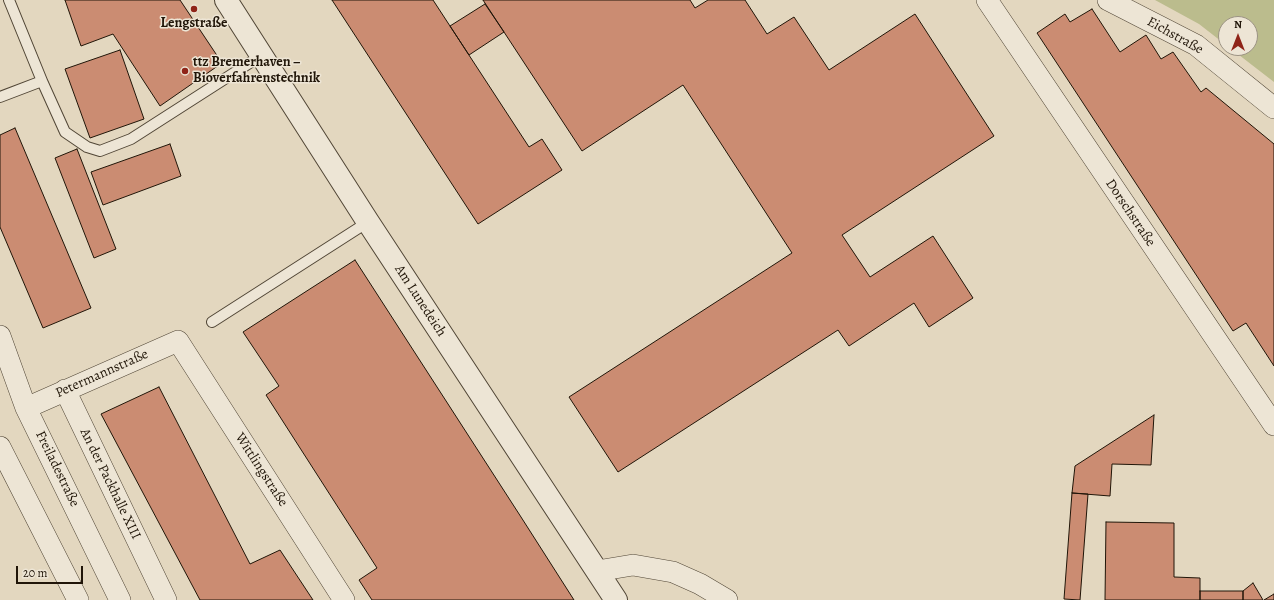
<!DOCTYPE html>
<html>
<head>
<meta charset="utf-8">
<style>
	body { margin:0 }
	#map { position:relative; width:1274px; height:600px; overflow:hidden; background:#e3d7bf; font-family:Alegreya,serif }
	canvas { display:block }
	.north { position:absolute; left:1218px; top:16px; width:40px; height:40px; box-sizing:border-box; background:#ede5d5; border:1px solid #9b9283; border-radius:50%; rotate:0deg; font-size:11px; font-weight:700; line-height:16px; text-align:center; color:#201508 }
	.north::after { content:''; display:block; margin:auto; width:14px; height:18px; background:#8f2418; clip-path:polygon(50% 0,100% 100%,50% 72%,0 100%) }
	.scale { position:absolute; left:16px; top:566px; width:67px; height:18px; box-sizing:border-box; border:2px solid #201508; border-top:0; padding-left:5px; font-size:12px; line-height:14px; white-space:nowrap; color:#201508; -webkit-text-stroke:3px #ede5d5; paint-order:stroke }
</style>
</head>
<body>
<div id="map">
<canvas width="1274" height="600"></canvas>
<div class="north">N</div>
<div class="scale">20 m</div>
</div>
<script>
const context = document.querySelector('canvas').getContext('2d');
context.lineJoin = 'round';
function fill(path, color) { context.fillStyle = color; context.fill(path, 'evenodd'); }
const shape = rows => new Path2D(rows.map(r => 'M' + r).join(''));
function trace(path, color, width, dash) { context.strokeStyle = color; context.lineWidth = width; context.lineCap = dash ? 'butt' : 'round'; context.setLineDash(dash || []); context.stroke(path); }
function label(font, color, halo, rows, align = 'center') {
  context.font = font + ' Alegreya,serif'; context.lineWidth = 3; context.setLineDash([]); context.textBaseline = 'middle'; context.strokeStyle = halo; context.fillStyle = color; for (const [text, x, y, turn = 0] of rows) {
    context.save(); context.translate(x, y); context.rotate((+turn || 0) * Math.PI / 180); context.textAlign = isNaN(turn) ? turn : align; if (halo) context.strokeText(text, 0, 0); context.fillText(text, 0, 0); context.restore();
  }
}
fill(shape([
	[1155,0,1274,0,1274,82,1230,48,1250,48,1250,24,1226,24,1226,45,1199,24]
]), '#bbbc8d');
const building = shape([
	[65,0,180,0,222,63,160,106,113,34,81,46,65,0],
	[332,0,433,0,529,147,542,139,562,170,478,224,332,0],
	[483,0,690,0,695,8,708,0,745,0,767,34,794,17,829,70,915,14,994,136,842,235,870,277,933,236,973,298,929,327,914,303,849,346,838,330,618,472,569,397,792,253,683,85,582,151,483,0],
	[485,4,504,32,469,55,450,26,485,4],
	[1092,9,1120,52,1146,35,1161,59,1173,52,1201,92,1206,88,1274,144,1274,366,1246,323,1233,331,1037,33,1065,14,1070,22,1092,9],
	[120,50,144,119,90,138,65,69,120,50],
	[15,128,91,308,43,328,0,227,0,135,15,128],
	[170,144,181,176,103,205,91,172,170,144],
	[77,149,116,249,94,258,55,158,77,149],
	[355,260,521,517,574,600,372,600,359,580,377,568,266,395,279,386,243,332,355,260],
	[159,387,250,564,280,550,313,600,200,600,101,414,159,387],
	[1154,415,1151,465,1112,464,1110,496,1072,493,1075,466,1154,415],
	[1072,493,1088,494,1080,600,1064,599,1072,493],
	[1106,522,1174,523,1174,577,1200,578,1200,600,1105,600,1106,522],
	[1253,583,1263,600,1243,600,1243,591,1253,583],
	[1200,591,1243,591,1243,600,1200,600,1200,591],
	[1274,594,1274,600,1264,600,1274,594]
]);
fill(building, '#cb8c72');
trace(building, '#201508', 1);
const service = shape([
	[42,81,65,132,87,147,100,151,131,139,262,55],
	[0,97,42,81,9,0],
	[212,322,368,222]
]);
const minor = shape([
	[987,0,1274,425],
	[1108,0,1196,45,1274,108],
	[0,336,26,408,120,600],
	[65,390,166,600],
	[26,408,178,341,344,600],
	[0,447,78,600],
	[597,571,633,565,673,572,700,584,727,600]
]);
const tertiary = shape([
	[226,0,368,222,616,600]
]);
trace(service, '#514636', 12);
trace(minor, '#514636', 22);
trace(tertiary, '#514636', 24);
trace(service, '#ede5d5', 10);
trace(minor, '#ede5d5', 21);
trace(tertiary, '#ede5d5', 22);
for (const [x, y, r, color] of [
	[194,9,4,"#8f2418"],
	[185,71,4,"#8f2418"]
]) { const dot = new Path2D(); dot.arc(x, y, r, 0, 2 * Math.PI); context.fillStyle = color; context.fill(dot); trace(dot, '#ede5d5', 1.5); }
label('bold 14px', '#201508', '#ede5d5', [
	["Lengstraße",194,24],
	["ttz Bremerhaven –",193,63,"left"],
	["Bioverfahrenstechnik",193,79,"left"]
]);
label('14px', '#201508', '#ede5d5', [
	["Eichstraße",1175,36,29],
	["Dorschstraße",1130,213,56],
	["Am Lunedeich",420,301,57],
	["Petermannstraße",102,374,-24],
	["Freiladestraße",57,469,64],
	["Wittlingstraße",261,470,57],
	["An der Packhalle XIII",110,484,64]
]);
</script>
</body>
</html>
